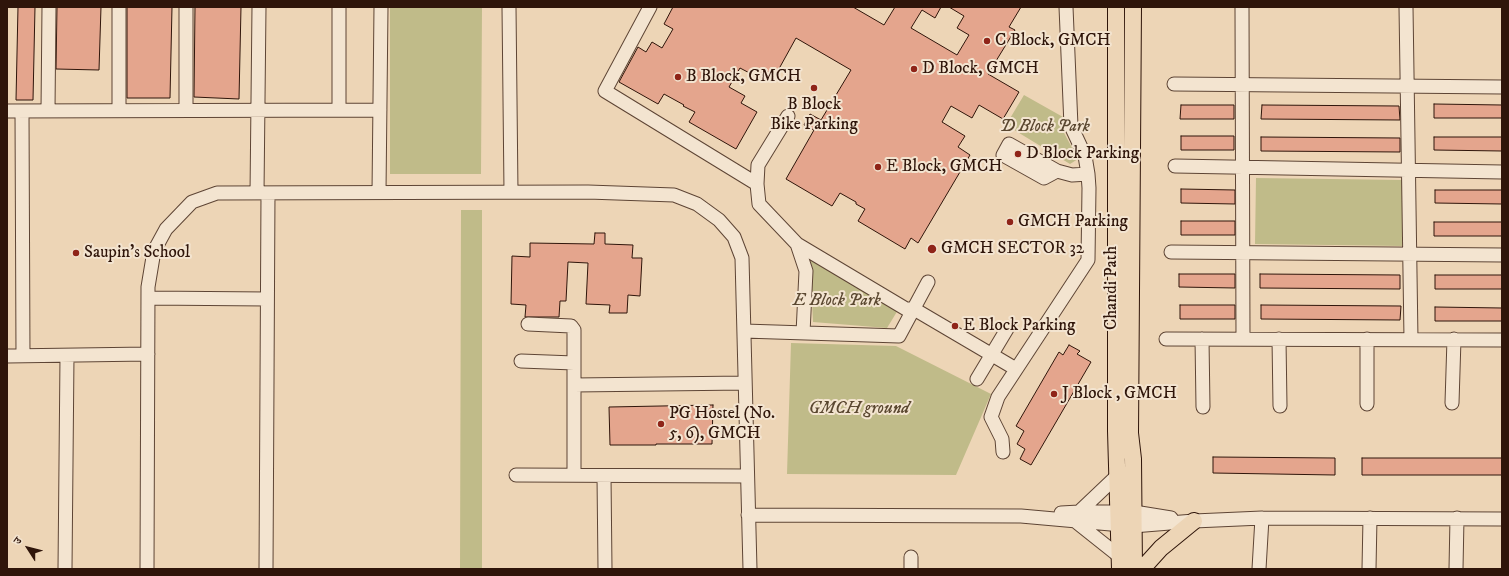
<!DOCTYPE html>
<html>
<head>
<meta charset="utf-8">
<style>
	body { margin:0 }
	#map { position:relative; width:1509px; height:576px; overflow:hidden; background:#edd5b6; font-family:"IM FELL DW Pica","Noto Serif Devanagari",serif }
	canvas { display:block }
	.frame { position:absolute; inset:0; border:8px solid #2f150a; pointer-events:none }
	.north { position:absolute; left:8px; top:528px; width:40px; height:40px; -webkit-text-stroke:3px #f3e4d0; paint-order:stroke; rotate:306deg; font-size:11px; font-weight:700; line-height:16px; text-align:center; color:#2f150a }
	.north::after { content:''; display:block; margin:auto; width:14px; height:18px; background:#2f150a; clip-path:polygon(50% 0,100% 100%,50% 72%,0 100%) }
</style>
</head>
<body>
<div id="map">
<canvas width="1509" height="576"></canvas>
<div class="frame"></div>
<div class="north">उ</div>
</div>
<script>
const context = document.querySelector('canvas').getContext('2d');
context.lineJoin = 'round';
function fill(path, color) { context.fillStyle = color; context.fill(path, 'evenodd'); }
const shape = rows => new Path2D(rows.map(r => 'M' + r).join(''));
function trace(path, color, width, dash) { context.strokeStyle = color; context.lineWidth = width; context.lineCap = dash ? 'butt' : 'round'; context.setLineDash(dash || []); context.stroke(path); }
function label(font, color, halo, rows, align = 'center') {
  context.font = font + ' "IM FELL DW Pica",serif'; context.lineWidth = 4; context.setLineDash([]); context.textBaseline = 'middle'; context.strokeStyle = halo; context.fillStyle = color; for (const [text, x, y, turn = 0] of rows) {
    context.save(); context.translate(x, y); context.rotate((+turn || 0) * Math.PI / 180); context.textAlign = isNaN(turn) ? turn : align; if (halo) context.strokeText(text, 0, 0); context.fillText(text, 0, 0); context.restore();
  }
}
fill(shape([
	[390,7,482,7,481,174,390,174],
	[1024,95,1063,117,1063,131,1078,159,1070,164,1006,125],
	[1256,178,1403,180,1402,246,1255,244],
	[461,210,482,210,482,569,460,569],
	[810,260,898,310,887,328,813,322],
	[791,343,896,346,991,394,956,475,787,474]
]), '#c0bb89');
const building = shape([
	[18,7,35,7,33,100,16,100,18,7],
	[57,7,101,7,99,70,56,69,57,7],
	[127,7,172,7,170,98,127,98,127,7],
	[195,7,241,7,239,99,194,97,195,7],
	[673,7,853,7,884,25,895,7,941,7,935,18,922,10,911,28,957,55,969,35,957,28,964,16,949,7,1021,7,1009,27,1015,30,988,74,1019,92,1003,119,979,105,972,118,951,106,942,122,965,136,958,147,970,155,918,243,911,238,905,249,858,221,865,209,856,204,856,202,840,193,832,206,786,179,814,130,804,125,810,114,821,120,851,70,796,38,775,76,763,69,759,78,740,68,729,87,745,96,741,103,757,112,736,149,689,122,695,112,683,106,684,105,664,94,658,104,619,82,638,47,646,52,652,42,662,48,673,29,664,24,673,7],
	[1434,104,1502,105,1502,118,1434,118,1434,104],
	[1181,105,1234,105,1234,119,1180,119,1181,105],
	[1262,105,1399,106,1400,120,1261,119,1262,105],
	[1181,136,1234,136,1234,150,1181,150,1181,136],
	[1261,137,1400,138,1400,152,1261,151,1261,137],
	[1434,137,1502,137,1502,151,1434,150,1434,137],
	[1181,189,1235,190,1235,204,1181,203,1181,189],
	[1435,190,1502,190,1502,204,1435,203,1435,190],
	[1181,221,1235,221,1235,235,1181,235,1181,221],
	[1434,222,1502,222,1502,236,1434,236,1434,222],
	[595,233,605,233,605,244,633,245,632,258,642,258,640,296,628,295,627,313,609,313,610,305,586,304,588,263,568,262,566,301,560,301,559,317,525,317,526,305,511,304,512,256,530,257,530,243,594,244,595,233],
	[1179,274,1235,274,1235,288,1179,287,1179,274],
	[1260,274,1400,275,1400,289,1260,288,1260,274],
	[1435,275,1502,275,1502,289,1435,289,1435,275],
	[1180,305,1235,305,1235,319,1180,319,1180,305],
	[1261,305,1401,306,1400,320,1261,319,1261,305],
	[1435,307,1502,308,1502,321,1435,321,1435,307],
	[1069,345,1080,351,1077,354,1091,362,1031,465,1020,459,1025,449,1017,444,1024,431,1016,426,1059,352,1063,355,1069,345],
	[713,405,712,444,656,444,656,445,610,445,609,407,713,405],
	[1213,457,1335,458,1335,475,1213,473,1213,457],
	[1362,458,1502,458,1502,475,1362,475,1362,458]
]);
fill(building, '#e4a58d');
trace(building, '#2f150a', 1);
const minor = shape([
	[509,7,511,192],
	[650,7,605,91,757,184],
	[1242,7,1243,339],
	[1406,7,1411,339],
	[1174,84,1502,87],
	[48,110,49,7],
	[119,110,119,7],
	[186,110,186,7],
	[339,110,339,7],
	[7,111,380,110],
	[22,111,23,356],
	[788,116,758,165,757,184,759,204,797,244,806,271,803,333],
	[1175,166,1502,172],
	[1057,171,1044,178,1003,155,1009,144,1057,171,1072,175,1088,174],
	[379,192,381,7],
	[257,193,259,7],
	[797,244,906,309,914,309,1016,369],
	[1171,252,1502,255],
	[148,298,267,299],
	[528,324,571,326,574,330,574,475],
	[744,331,899,336,928,282],
	[1166,339,1502,340],
	[1202,339,1203,407],
	[1279,339,1280,406],
	[1367,339,1367,404],
	[7,356,148,354],
	[521,361,574,363],
	[977,379,1007,329],
	[574,385,745,383],
	[1452,403,1454,339],
	[1003,452,1002,439,991,417,998,397,1088,260,1089,188,1088,174,1085,156,1071,126,1066,7],
	[516,475,747,476],
	[604,476,605,569],
	[1079,512,1118,475],
	[1061,513,1079,512,1134,512,1171,518],
	[748,515,1021,516,1133,526,1194,521,1262,518,1502,519],
	[1075,521,1119,556],
	[65,569,67,356],
	[147,569,148,287,154,251,166,229,192,202,217,193,588,192,674,195,697,204,719,220,734,237,742,258,750,569],
	[266,569,268,193],
	[911,569,911,557],
	[1259,569,1262,518],
	[1369,569,1370,518],
	[1456,569,1457,518]
]);
const major = shape([
	[1116,7,1116,431,1120,569],
	[1133,7,1130,433,1133,459,1134,569],
	[1142,569,1161,548,1194,521]
]);
trace(minor, '#5e4535', 15);
trace(major, '#2f150a', 18);
trace(minor, '#f3e4d0', 13);
trace(major, '#edd5b6', 16);
for (const [x, y, r, color] of [
	[987,41,4,"#8f2418"],
	[914,69,4,"#8f2418"],
	[678,77,4,"#8f2418"],
	[814,88,4,"#8f2418"],
	[1018,154,4,"#8f2418"],
	[878,167,4,"#8f2418"],
	[1010,222,4,"#8f2418"],
	[932,249,5,"#8f2418"],
	[76,253,4,"#8f2418"],
	[955,326,4,"#8f2418"],
	[1054,394,4,"#8f2418"],
	[661,424,4,"#8f2418"]
]) { const dot = new Path2D(); dot.arc(x, y, r, 0, 2 * Math.PI); context.fillStyle = color; context.fill(dot); trace(dot, '#f3e4d0', 1.5); }
label('17px', '#2f150a', '#f3e4d0', [
	["C Block, GMCH",995,41],
	["D Block, GMCH",922,69],
	["B Block, GMCH",686,77],
	["B Block",814,105,"center"],
	["Bike Parking",814,125,"center"],
	["D Block Parking",1026,154],
	["E Block, GMCH",886,167],
	["GMCH Parking",1018,222],
	["GMCH SECTOR 32",941,249],
	["Saupin's School",84,253],
	["E Block Parking",963,326],
	["J Block , GMCH",1062,394],
	["PG Hostel (No.",669,414],
	["5, 6), GMCH",669,434]
], 'left');
label('italic 17px', '#5a4730', '#f3e4d0', [
	["D Block Park",1045,127],
	["E Block Park",837,301],
	["GMCH ground",859,409]
]);
label('17px', '#2f150a', '#f3e4d0', [
	["Chandi Path",1112,288,-90]
]);
</script>
</body>
</html>
